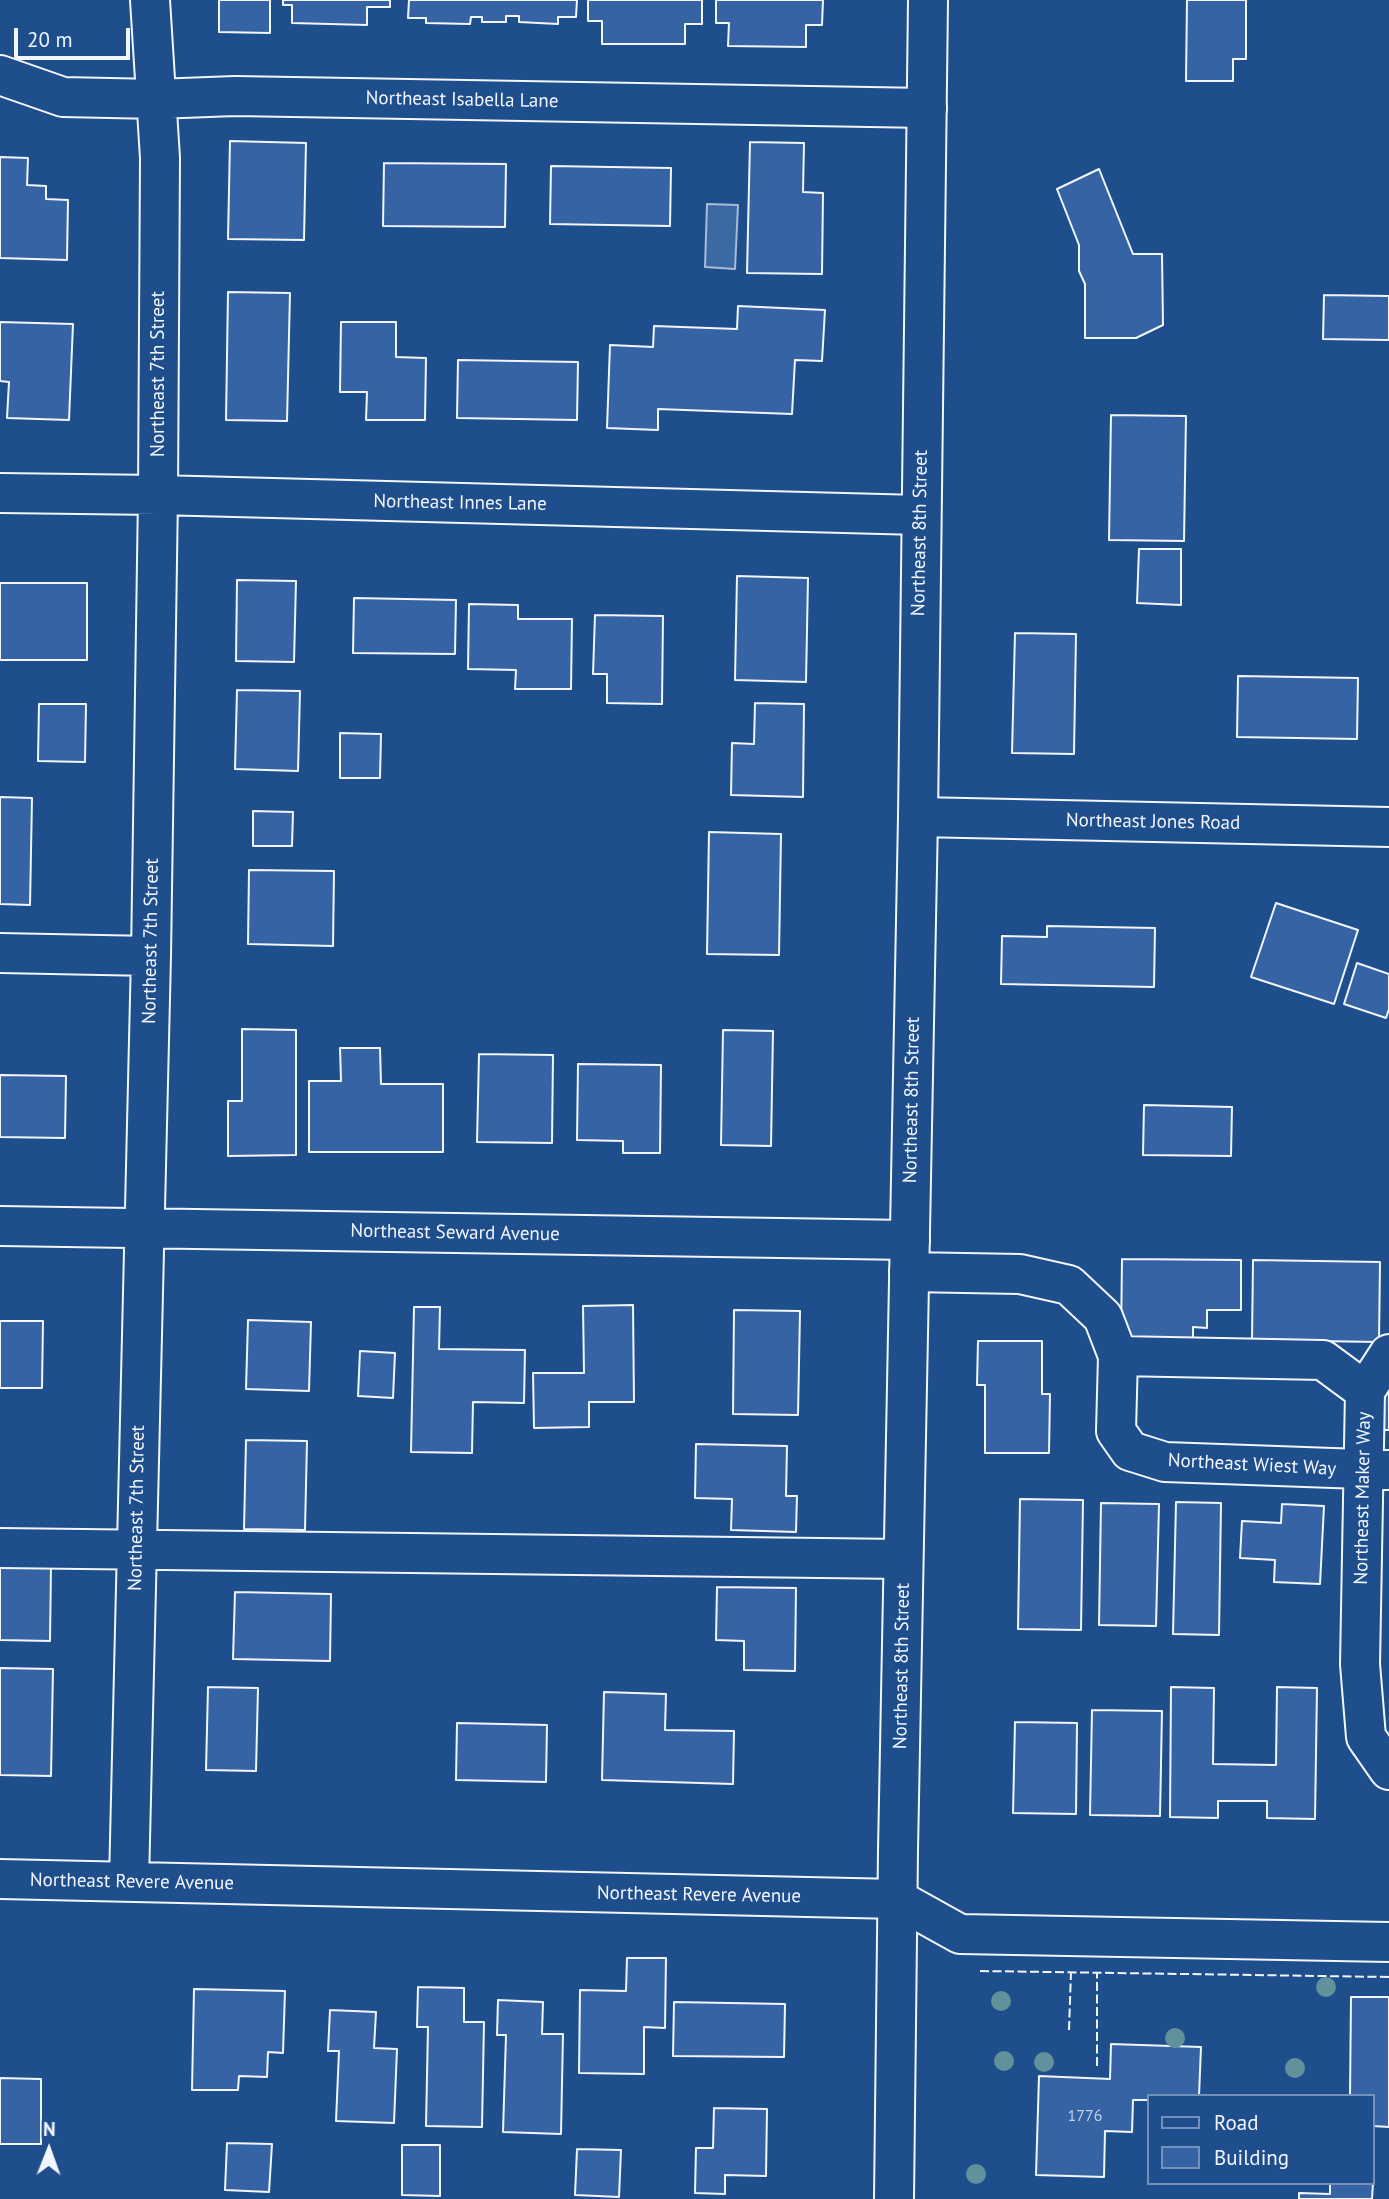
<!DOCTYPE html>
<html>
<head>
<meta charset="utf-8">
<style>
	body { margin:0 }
	#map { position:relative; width:1389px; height:2199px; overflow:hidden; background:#1f4e8c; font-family:"PT Sans",sans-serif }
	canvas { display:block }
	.legend { position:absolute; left:1147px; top:2094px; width:228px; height:91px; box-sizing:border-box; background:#1f4e8c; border:2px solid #7391ba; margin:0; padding:9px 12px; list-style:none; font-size:21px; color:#f2f6ff }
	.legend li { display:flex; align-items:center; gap:14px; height:35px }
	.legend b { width:35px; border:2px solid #7391ba }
	.north { position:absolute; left:14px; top:2115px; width:70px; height:70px; -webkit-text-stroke:5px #1f4e8c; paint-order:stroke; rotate:1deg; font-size:19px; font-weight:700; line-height:28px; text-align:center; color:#f2f6ff }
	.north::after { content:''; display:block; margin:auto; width:24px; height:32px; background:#f2f6ff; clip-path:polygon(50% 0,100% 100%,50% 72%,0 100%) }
	.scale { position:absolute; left:14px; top:28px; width:116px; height:32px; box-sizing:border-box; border:4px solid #f2f6ff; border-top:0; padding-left:9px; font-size:21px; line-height:24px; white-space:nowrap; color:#f2f6ff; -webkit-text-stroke:5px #1f4e8c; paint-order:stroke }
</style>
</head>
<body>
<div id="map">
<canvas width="1389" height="2199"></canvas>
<ul class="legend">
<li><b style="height:9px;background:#1f4e8c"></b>Road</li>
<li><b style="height:19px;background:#3563a3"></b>Building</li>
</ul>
<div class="north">N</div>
<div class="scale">20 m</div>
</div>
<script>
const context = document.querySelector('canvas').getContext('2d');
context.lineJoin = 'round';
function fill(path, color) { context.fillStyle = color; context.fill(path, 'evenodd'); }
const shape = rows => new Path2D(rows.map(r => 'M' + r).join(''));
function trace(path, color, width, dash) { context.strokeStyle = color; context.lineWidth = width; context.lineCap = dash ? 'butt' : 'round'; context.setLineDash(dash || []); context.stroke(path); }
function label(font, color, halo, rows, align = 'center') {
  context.font = font + ' "PT Sans",sans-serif'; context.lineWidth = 5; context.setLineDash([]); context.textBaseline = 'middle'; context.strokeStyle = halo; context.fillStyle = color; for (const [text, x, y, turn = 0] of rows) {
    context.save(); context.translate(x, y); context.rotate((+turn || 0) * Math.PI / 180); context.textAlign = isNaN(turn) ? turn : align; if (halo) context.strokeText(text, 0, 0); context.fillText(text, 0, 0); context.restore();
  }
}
const water = shape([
	[707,204,738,205,735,269,705,267,707,204]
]);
fill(water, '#3b69a3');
trace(water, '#a8bbd7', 2);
const building = shape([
	[219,0,270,0,270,33,219,32,219,0],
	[283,0,390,0,390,7,367,7,367,25,292,23,292,5,283,5,283,0],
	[409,0,577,0,576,17,558,17,558,24,519,22,519,16,506,16,506,22,482,22,482,17,471,17,470,24,426,23,426,18,408,18,409,0],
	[588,0,702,0,702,24,685,24,685,44,602,44,602,21,588,21,588,0],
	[716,0,823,0,822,25,806,25,806,47,728,46,729,23,716,23,716,0],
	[1187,0,1246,0,1246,59,1233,59,1233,81,1186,81,1187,0],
	[230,141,306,143,304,240,228,239,230,141],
	[750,142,804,143,803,192,823,193,822,274,747,273,750,142],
	[0,157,28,158,27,185,46,186,46,199,68,200,67,260,0,258,0,157],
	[384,163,506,164,505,227,383,226,384,163],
	[551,166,671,168,670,226,550,224,551,166],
	[1099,169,1133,254,1162,254,1163,325,1136,338,1085,338,1085,284,1079,271,1079,245,1057,189,1099,169],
	[228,292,290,293,287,421,226,420,228,292],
	[1324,295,1389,296,1389,340,1323,339,1324,295],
	[738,306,825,310,822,361,795,360,792,414,658,409,658,430,607,428,610,345,653,347,654,326,737,329,738,306],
	[0,322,73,324,69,420,7,418,9,382,0,381,0,322],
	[341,322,396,322,396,357,426,358,425,420,366,420,367,392,340,392,341,322],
	[458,360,578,362,577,420,457,418,458,360],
	[1111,415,1186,416,1184,541,1109,540,1111,415],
	[1139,549,1181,549,1181,605,1137,603,1139,549],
	[737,576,808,578,806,682,735,680,737,576],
	[237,580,296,581,294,662,236,661,237,580],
	[0,583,87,583,87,660,0,660,0,583],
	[354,598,456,600,455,654,353,653,354,598],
	[469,604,518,605,518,619,572,619,571,689,515,689,516,670,468,669,469,604],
	[595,615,663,616,662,704,607,703,607,674,593,674,595,615],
	[1015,633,1076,634,1074,754,1012,753,1015,633],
	[1238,676,1358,678,1357,739,1237,737,1238,676],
	[237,690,300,691,298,771,235,769,237,690],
	[755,703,804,704,803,797,731,795,732,743,754,744,755,703],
	[39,704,86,704,85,762,38,761,39,704],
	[340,733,381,734,380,778,340,778,340,733],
	[0,797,32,798,30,905,0,904,0,797],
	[253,811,293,812,292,846,253,846,253,811],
	[709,832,781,834,779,955,707,954,709,832],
	[249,870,334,871,333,946,248,944,249,870],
	[1276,903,1358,930,1334,1004,1251,977,1276,903],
	[1047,926,1155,928,1154,987,1001,984,1002,936,1047,937,1047,926],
	[1357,963,1389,974,1389,1009,1386,1018,1344,1004,1357,963],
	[242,1029,296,1030,296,1155,228,1156,228,1101,242,1101,242,1029],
	[723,1030,773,1031,771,1146,721,1145,723,1030],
	[340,1048,380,1048,381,1084,443,1084,443,1152,309,1152,309,1081,341,1081,340,1048],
	[479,1054,553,1055,552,1143,477,1142,479,1054],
	[578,1064,661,1065,660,1153,623,1153,623,1141,577,1140,578,1064],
	[0,1075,66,1076,65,1138,0,1137,0,1075],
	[1144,1105,1232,1107,1231,1156,1143,1155,1144,1105],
	[1122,1259,1241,1260,1241,1310,1207,1310,1207,1328,1193,1327,1193,1341,1121,1340,1122,1259],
	[1253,1260,1380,1262,1379,1342,1252,1340,1253,1260],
	[633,1305,634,1402,589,1402,589,1427,534,1428,533,1373,584,1373,583,1306,633,1305],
	[414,1307,440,1307,439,1349,525,1350,524,1403,473,1402,472,1453,411,1452,414,1307],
	[734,1310,800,1311,798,1415,733,1414,734,1310],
	[248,1320,311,1322,309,1391,246,1389,248,1320],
	[0,1321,43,1321,42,1388,0,1388,0,1321],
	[978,1341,1042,1341,1042,1394,1050,1394,1049,1453,985,1453,985,1385,977,1385,978,1341],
	[360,1351,395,1353,393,1398,358,1396,360,1351],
	[1385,1367,1389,1367,1389,1430,1383,1430,1385,1367],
	[246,1440,307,1441,305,1530,244,1529,246,1440],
	[696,1444,787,1446,786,1496,797,1496,796,1532,731,1530,732,1499,695,1498,696,1444],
	[1020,1499,1083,1500,1081,1630,1018,1629,1020,1499],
	[1176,1502,1221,1503,1219,1635,1173,1634,1176,1502],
	[1101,1503,1159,1504,1156,1626,1099,1625,1101,1503],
	[1282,1504,1324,1506,1320,1584,1274,1582,1275,1560,1240,1558,1242,1521,1281,1523,1282,1504],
	[0,1566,51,1566,50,1641,0,1640,0,1566],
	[717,1587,796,1588,795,1671,744,1670,744,1641,716,1640,717,1587],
	[235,1592,331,1594,330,1661,233,1659,235,1592],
	[0,1668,53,1669,51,1776,0,1775,0,1668],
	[208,1687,258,1688,256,1771,206,1770,208,1687],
	[1171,1687,1214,1688,1213,1764,1276,1765,1277,1687,1317,1688,1315,1819,1267,1818,1267,1801,1218,1801,1218,1818,1170,1817,1171,1687],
	[604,1692,666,1694,665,1730,734,1731,733,1784,602,1780,604,1692],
	[1092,1710,1162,1711,1160,1816,1090,1815,1092,1710],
	[1015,1722,1077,1723,1076,1814,1013,1813,1015,1722],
	[457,1723,547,1725,546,1782,456,1780,457,1723],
	[627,1958,666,1958,665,2028,644,2027,644,2074,579,2073,580,1990,626,1991,627,1958],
	[418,1987,464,1988,464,2022,484,2022,482,2127,426,2126,428,2027,417,2027,418,1987],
	[194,1989,285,1991,283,2053,268,2052,267,2077,239,2076,238,2090,192,2090,194,1989],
	[1351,1997,1389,1997,1389,2127,1373,2126,1373,2096,1350,2096,1351,1997],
	[498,2000,543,2002,542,2034,563,2034,561,2134,503,2132,506,2035,497,2035,498,2000],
	[674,2002,785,2004,784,2057,673,2056,674,2002],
	[330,2010,376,2012,374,2048,397,2049,394,2123,336,2121,339,2051,328,2051,330,2010],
	[1111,2044,1201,2047,1199,2096,1149,2096,1149,2100,1133,2100,1132,2132,1105,2131,1104,2177,1036,2175,1039,2076,1110,2079,1111,2044],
	[0,2078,41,2079,41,2144,0,2144,0,2078],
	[714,2108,767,2109,766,2176,725,2175,725,2194,695,2193,696,2148,713,2148,714,2108],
	[227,2143,272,2144,269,2192,225,2190,227,2143],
	[402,2145,440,2145,440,2196,402,2195,402,2145],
	[577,2149,621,2150,619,2197,575,2195,577,2149],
	[1330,2183,1373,2183,1372,2199,1299,2199,1299,2193,1330,2194,1330,2183]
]);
fill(building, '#3563a3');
trace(building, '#f2f6ff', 2);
const minor = shape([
	[0,75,63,97,156,99,235,96,927,108],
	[0,493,158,495,920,515],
	[918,817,1389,827],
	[0,953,151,956],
	[0,1226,910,1240],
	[909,1272,1020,1274,1069,1285,1103,1317,1118,1356,1116,1431,1130,1451,1165,1462,1389,1470],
	[1118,1356,1323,1360,1365,1391,1360,1664,1366,1737,1389,1770],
	[1365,1391,1389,1354],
	[0,1548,903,1559],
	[0,1879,897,1899,960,1934,1389,1942],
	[129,1882,151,956,158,495,160,158,150,0]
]);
const major = shape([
	[894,2199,898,1850,918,817,928,0]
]);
trace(minor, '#f2f6ff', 42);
trace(major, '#f2f6ff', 42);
trace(minor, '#1f4e8c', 38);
trace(major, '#1f4e8c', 38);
trace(shape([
	[980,1971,1389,1977],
	[1069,2030,1071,1972],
	[1097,2066,1097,1973]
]), '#f2f6ff', 2, [9, 3.5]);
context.fillStyle = '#61919a';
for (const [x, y] of [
	[1326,1987],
	[1001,2001],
	[1175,2038],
	[1004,2061],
	[1044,2062],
	[1295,2068],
	[976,2174]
]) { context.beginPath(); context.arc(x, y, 10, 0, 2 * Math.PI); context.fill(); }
label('16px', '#c3d1e8', null, [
	["1776",1085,2116]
]);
label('19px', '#f2f6ff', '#1f4e8c', [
	["Northeast Isabella Lane",462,100,1],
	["Northeast 7th Street",159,374,-90],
	["Northeast Innes Lane",460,503,1],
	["Northeast 8th Street",920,533,-89],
	["Northeast Jones Road",1153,822,1],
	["Northeast 7th Street",151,941,-89],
	["Northeast 8th Street",912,1100,-89],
	["Northeast Seward Avenue",455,1233,1],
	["Northeast Wiest Way",1252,1465,3],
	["Northeast Maker Way",1363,1498,-89],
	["Northeast 7th Street",137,1508,-89],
	["Northeast 8th Street",902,1666,-89],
	["Northeast Revere Avenue",132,1882,1],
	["Northeast Revere Avenue",699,1895,1]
]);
</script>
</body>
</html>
